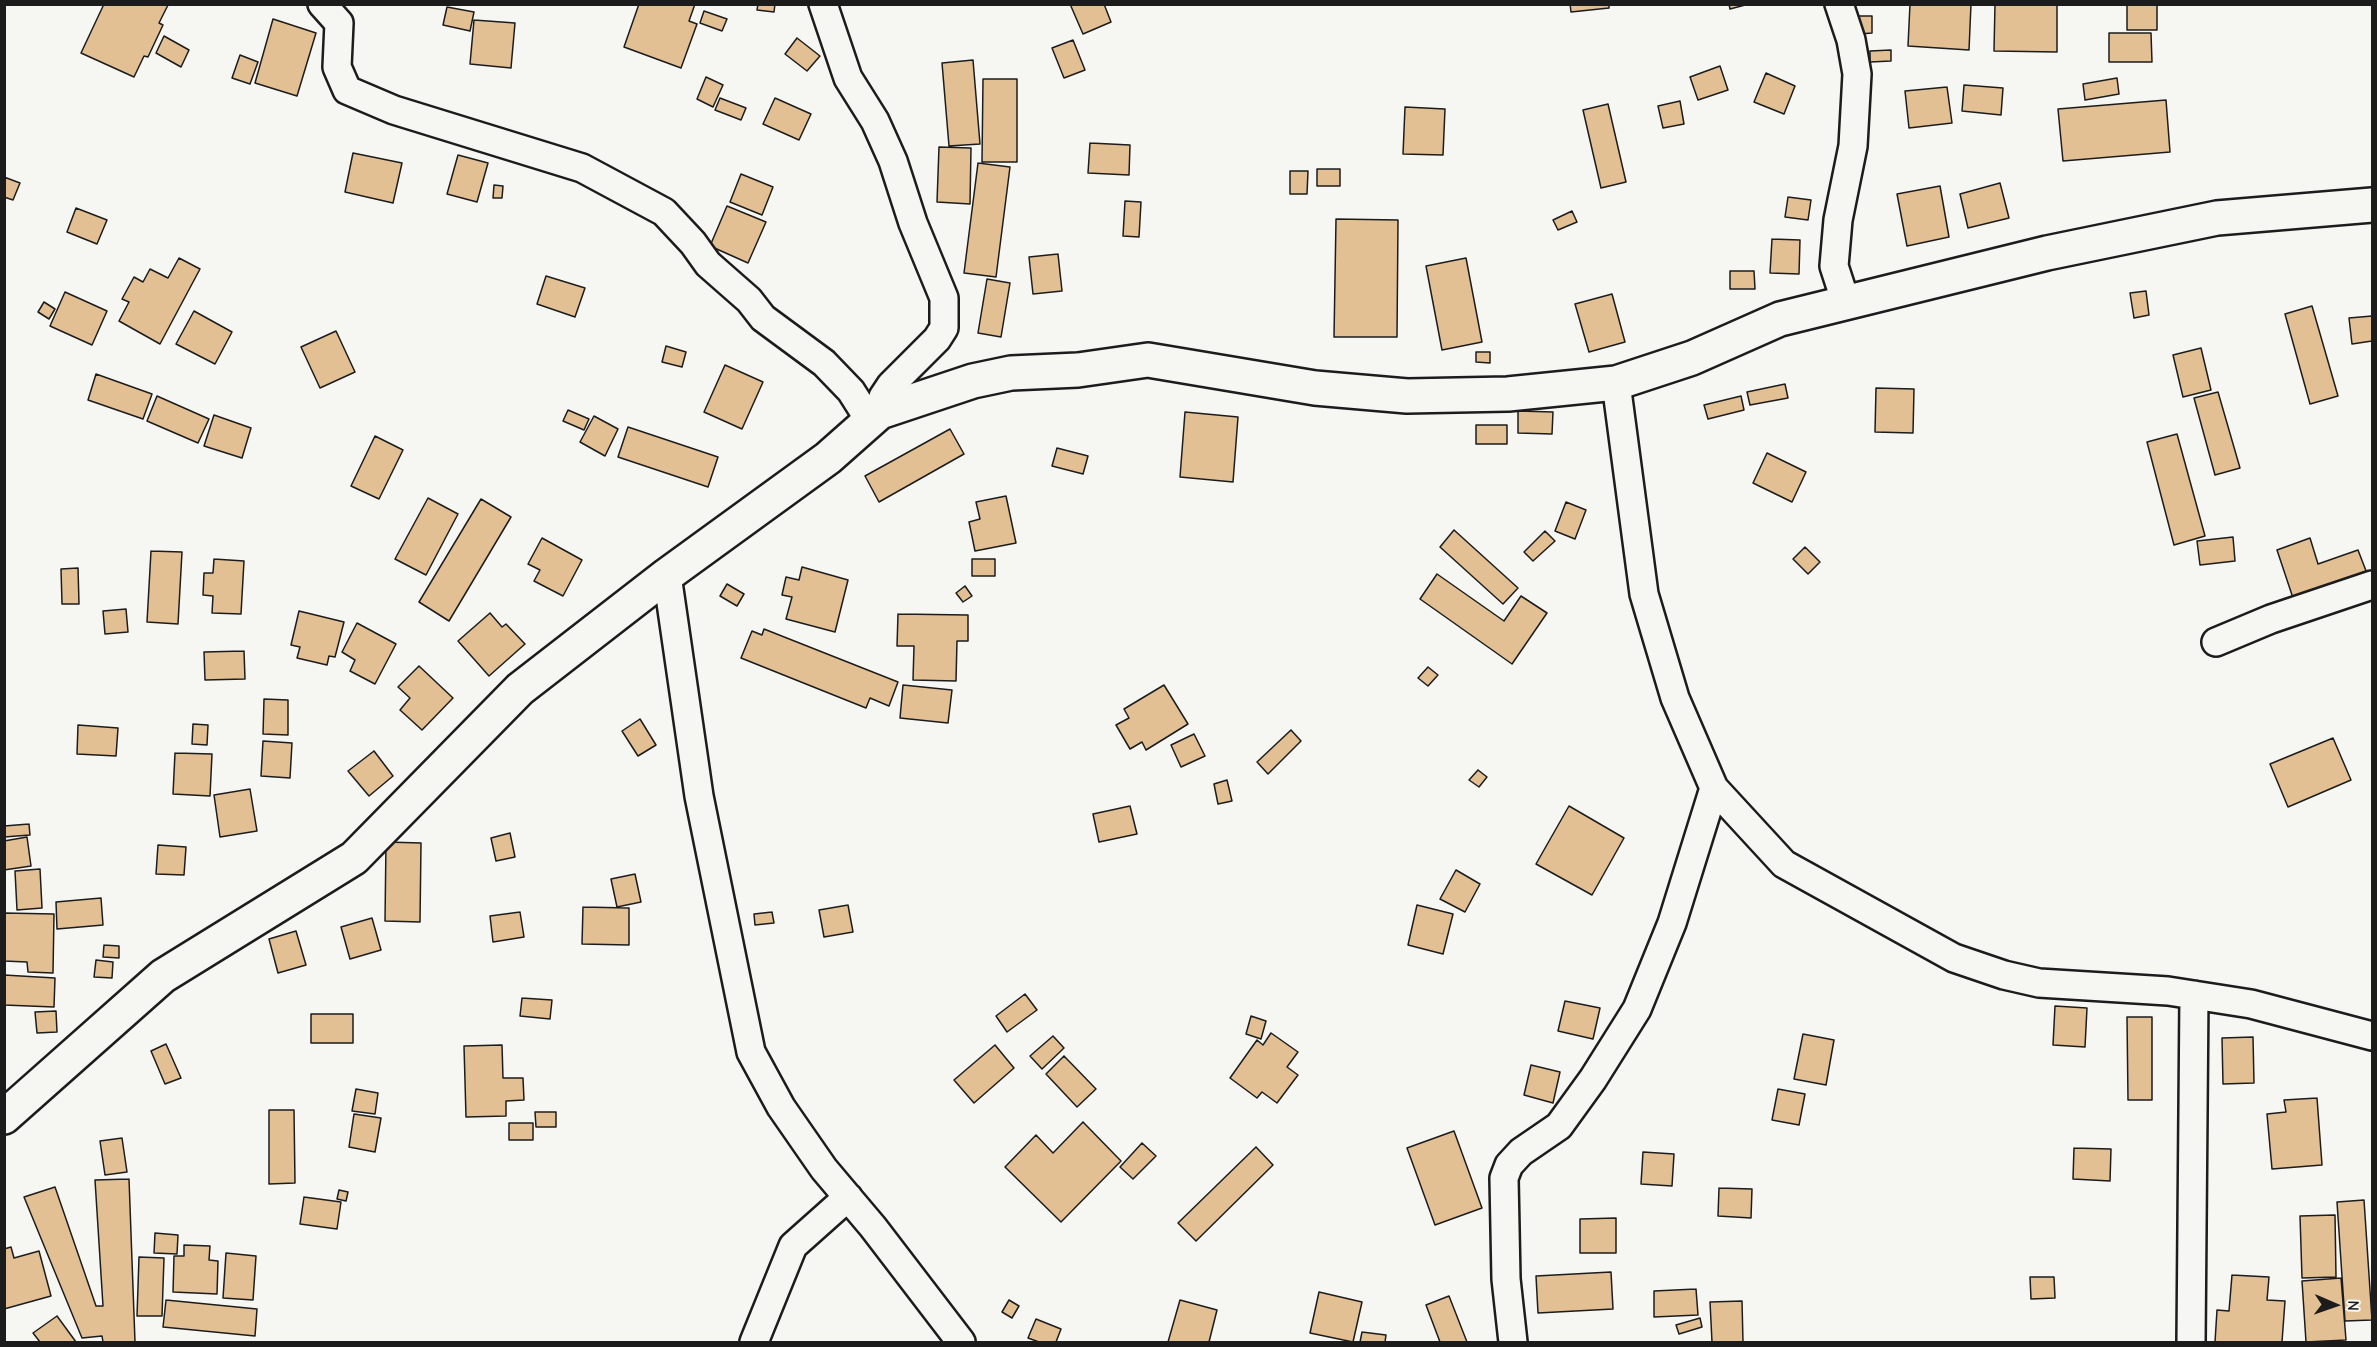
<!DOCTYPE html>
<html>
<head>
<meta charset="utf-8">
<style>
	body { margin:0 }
	#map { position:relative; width:2377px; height:1347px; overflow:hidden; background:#f6f6f2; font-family:"Comic Neue",sans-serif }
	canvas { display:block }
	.frame { position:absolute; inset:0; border:6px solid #1c1c1c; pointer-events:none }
	.north { position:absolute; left:2305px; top:1275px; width:60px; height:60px; -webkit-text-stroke:4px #f6f6f2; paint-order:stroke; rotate:92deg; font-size:16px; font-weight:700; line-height:24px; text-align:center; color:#1c1c1c }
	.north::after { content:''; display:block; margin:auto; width:21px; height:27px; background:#1c1c1c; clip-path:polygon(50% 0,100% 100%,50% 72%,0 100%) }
</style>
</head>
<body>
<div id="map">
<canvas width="2377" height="1347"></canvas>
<div class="frame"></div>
<div class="north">N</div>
</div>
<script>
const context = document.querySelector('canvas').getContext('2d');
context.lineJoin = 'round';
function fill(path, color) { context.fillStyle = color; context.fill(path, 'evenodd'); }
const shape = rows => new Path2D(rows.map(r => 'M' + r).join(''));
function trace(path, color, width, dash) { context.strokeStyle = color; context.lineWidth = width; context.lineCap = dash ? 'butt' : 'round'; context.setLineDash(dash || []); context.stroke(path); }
const building = shape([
	[104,4,168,5,159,23,163,25,148,57,144,56,134,77,81,53,104,4],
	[639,4,695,4,689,21,697,24,681,68,624,47,639,4],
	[758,4,775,4,774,12,757,10,758,4],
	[1070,4,1104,4,1111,22,1083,34,1070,4],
	[1570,4,1609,4,1609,8,1571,12,1570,4],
	[1729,4,1749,4,1730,9,1729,4],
	[1910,4,1971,4,1969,50,1908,46,1910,4],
	[1995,4,2057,4,2057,52,1994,51,1995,4],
	[2127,4,2157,4,2157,30,2127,30,2127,4],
	[447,7,474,12,470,31,443,25,447,7],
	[704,11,727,19,722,31,700,23,704,11],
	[1859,16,1872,16,1872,33,1860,34,1859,16],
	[273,19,316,33,297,96,255,83,273,19],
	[474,20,515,23,511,68,470,64,474,20],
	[2109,33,2151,33,2152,62,2109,62,2109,33],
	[164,36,189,50,181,67,156,53,164,36],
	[797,38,820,56,807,71,785,54,797,38],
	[1073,40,1085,70,1064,78,1052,48,1073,40],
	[1891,50,1891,61,1870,62,1870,51,1891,50],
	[240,55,258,62,250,84,232,78,240,55],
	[973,60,980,144,949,146,942,63,973,60],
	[1720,66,1728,90,1698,100,1690,77,1720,66],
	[1766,73,1795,86,1784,114,1754,102,1766,73],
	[706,77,723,85,713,107,697,99,706,77],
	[2117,78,2119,94,2085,100,2083,84,2117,78],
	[983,79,1017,79,1017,162,982,162,983,79],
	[1964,85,2003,88,2001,115,1962,111,1964,85],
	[1947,87,1952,123,1909,128,1905,91,1947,87],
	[720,98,746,108,741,120,715,110,720,98],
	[775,98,811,114,799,140,763,124,775,98],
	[2166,100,2170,152,2063,161,2058,109,2166,100],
	[1680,101,1684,124,1663,128,1658,106,1680,101],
	[1608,104,1626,182,1601,188,1583,110,1608,104],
	[1405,107,1445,109,1443,155,1403,154,1405,107],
	[1090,143,1130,145,1129,175,1088,173,1090,143],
	[939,147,971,148,970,204,937,202,939,147],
	[353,153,402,163,393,203,345,192,353,153],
	[458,155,488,163,477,202,447,194,458,155],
	[978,163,1010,167,996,277,964,273,978,163],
	[1317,169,1340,169,1340,186,1317,186,1317,169],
	[1290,171,1308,171,1307,194,1290,194,1290,171],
	[741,174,773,187,762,215,730,202,741,174],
	[4,177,20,183,13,200,4,197,4,177],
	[2000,183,2009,218,1968,228,1960,194,2000,183],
	[494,185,503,186,502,198,493,198,494,185],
	[1940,186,1949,237,1907,246,1897,194,1940,186],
	[1788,197,1811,200,1808,220,1785,217,1788,197],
	[1125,201,1141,202,1139,237,1123,236,1125,201],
	[727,206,766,222,748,263,710,246,727,206],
	[76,208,107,220,97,244,67,232,76,208],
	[1572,211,1577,222,1558,230,1553,220,1572,211],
	[1336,219,1398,220,1397,337,1334,337,1336,219],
	[1772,239,1800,240,1799,274,1770,273,1772,239],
	[1058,254,1062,291,1033,294,1029,257,1058,254],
	[179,258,200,269,160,344,119,321,129,302,122,299,134,277,143,282,150,269,168,278,179,258],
	[1466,258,1482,342,1442,350,1426,266,1466,258],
	[1730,271,1754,271,1755,289,1730,289,1730,271],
	[546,276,585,288,575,317,537,304,546,276],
	[987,279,1010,283,1001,337,978,333,987,279],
	[2146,291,2149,315,2134,318,2130,293,2146,291],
	[65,292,107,311,92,345,50,326,65,292],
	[1612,294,1625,342,1589,352,1575,304,1612,294],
	[44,302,55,309,49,319,38,312,44,302],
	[2312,306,2338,396,2310,404,2285,314,2312,306],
	[194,311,232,332,215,364,176,344,194,311],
	[2372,316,2372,341,2352,344,2349,318,2372,316],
	[336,331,355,372,320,388,301,347,336,331],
	[666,346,686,352,682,367,662,362,666,346],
	[2201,348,2211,390,2183,397,2173,355,2201,348],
	[1476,352,1490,352,1490,363,1476,362,1476,352],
	[725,365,763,382,742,429,704,412,725,365],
	[96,374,152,394,143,419,88,400,96,374],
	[1785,384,1788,398,1750,405,1747,392,1785,384],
	[1876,388,1914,389,1913,433,1875,432,1876,388],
	[2218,392,2240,468,2215,475,2194,398,2218,392],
	[157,396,209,419,198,443,147,421,157,396],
	[1741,396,1744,410,1708,419,1704,405,1741,396],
	[568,410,589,419,584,430,563,421,568,410],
	[1518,411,1553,412,1552,434,1518,433,1518,411],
	[1185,412,1238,417,1233,482,1180,477,1185,412],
	[214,415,251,428,242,458,204,446,214,415],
	[594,416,618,429,605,456,580,442,594,416],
	[1476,425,1507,425,1507,444,1476,444,1476,425],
	[628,427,718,457,708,487,618,457,628,427],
	[950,429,964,454,879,502,865,476,950,429],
	[2177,434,2205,536,2174,545,2147,442,2177,434],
	[375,436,403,450,379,499,351,486,375,436],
	[1057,448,1088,456,1083,474,1052,466,1057,448],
	[1767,453,1806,472,1792,502,1753,483,1767,453],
	[1006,496,1016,543,975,551,969,522,980,519,976,502,1006,496],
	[428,498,458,514,426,575,395,559,428,498],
	[481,499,511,517,449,621,419,602,481,499],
	[1566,502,1586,510,1575,539,1555,531,1566,502],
	[1454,530,1518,588,1503,604,1440,547,1454,530],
	[1545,531,1555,541,1533,561,1524,552,1545,531],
	[2233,537,2235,561,2200,565,2197,541,2233,537],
	[542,538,582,560,563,596,534,581,540,570,528,564,542,538],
	[2310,538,2318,564,2358,550,2368,576,2294,601,2277,550,2310,538],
	[1805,547,1820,562,1808,574,1793,559,1805,547],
	[151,551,182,552,178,624,147,622,151,551],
	[214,559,244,561,241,614,212,613,213,596,203,595,204,573,213,573,214,559],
	[972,559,995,559,995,576,972,576,972,559],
	[802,567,848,580,835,632,786,619,792,597,782,595,786,577,799,580,802,567],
	[78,568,79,604,62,604,61,569,78,568],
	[1437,574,1504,621,1521,596,1547,613,1512,664,1420,599,1437,574],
	[727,584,744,594,737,606,720,596,727,584],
	[965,586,972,596,963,602,956,593,965,586],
	[126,609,128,632,105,634,103,611,126,609],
	[299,611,344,622,335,657,329,656,327,665,297,658,300,647,291,645,299,611],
	[490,613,502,627,506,624,525,644,489,676,458,641,490,613],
	[898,614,968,615,968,641,957,641,956,681,913,680,914,646,897,646,898,614],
	[357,623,396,644,375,684,350,671,355,660,342,652,357,623],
	[764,629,898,682,889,706,870,698,866,708,741,658,752,631,762,635,764,629],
	[244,651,245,679,205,680,204,652,244,651],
	[419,666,453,698,422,730,400,710,410,698,398,687,419,666],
	[1428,667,1438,675,1428,686,1418,678,1428,667],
	[903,685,952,690,948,723,900,718,903,685],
	[1164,685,1188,724,1146,750,1142,742,1130,749,1116,725,1129,718,1124,709,1164,685],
	[264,699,288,700,288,735,263,734,264,699],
	[640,719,656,745,638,756,622,731,640,719],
	[193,724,208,725,207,745,192,744,193,724],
	[78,725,118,728,116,756,77,754,78,725],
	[1291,730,1301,741,1268,774,1257,762,1291,730],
	[1194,734,1205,756,1181,767,1171,745,1194,734],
	[2333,738,2351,780,2288,807,2270,764,2333,738],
	[263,741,292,743,290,778,261,776,263,741],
	[374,751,393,776,369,796,348,771,374,751],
	[175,753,212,754,210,796,173,794,175,753],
	[1478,770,1487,777,1479,787,1469,780,1478,770],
	[1227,780,1232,801,1218,804,1214,784,1227,780],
	[250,789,257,831,220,837,214,795,250,789],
	[1130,806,1137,834,1099,842,1093,814,1130,806],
	[1569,806,1624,838,1592,895,1536,864,1569,806],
	[29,824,30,835,4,837,4,826,29,824],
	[510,833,515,857,496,861,491,838,510,833],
	[27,837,31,866,4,870,4,841,27,837],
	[386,842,421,843,420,922,385,921,386,842],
	[158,845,186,847,184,875,156,874,158,845],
	[40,869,42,908,17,910,15,871,40,869],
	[1456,870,1480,884,1465,912,1440,899,1456,870],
	[635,874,641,902,617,907,611,879,635,874],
	[101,898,103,925,57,929,56,902,101,898],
	[848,905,853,932,824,937,819,910,848,905],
	[1417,905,1453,914,1443,954,1408,945,1417,905],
	[583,907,629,908,629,945,582,944,583,907],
	[520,912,524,937,493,942,490,916,520,912],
	[772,912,774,923,755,925,754,914,772,912],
	[4,913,54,914,53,973,28,972,27,962,4,961,4,913],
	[372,918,381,950,350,959,341,927,372,918],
	[296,931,306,965,278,973,269,939,296,931],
	[104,945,119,946,119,958,103,957,104,945],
	[96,960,113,962,112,978,94,977,96,960],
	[4,975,55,978,54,1007,4,1005,4,975],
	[1025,994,1037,1010,1007,1032,996,1016,1025,994],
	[522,998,552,1000,550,1019,520,1016,522,998],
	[1565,1001,1600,1008,1593,1039,1558,1031,1565,1001],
	[2055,1006,2087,1008,2085,1047,2053,1045,2055,1006],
	[56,1011,57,1032,37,1033,35,1012,56,1011],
	[311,1014,353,1014,353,1043,311,1043,311,1014],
	[1251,1016,1266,1021,1261,1039,1246,1034,1251,1016],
	[2127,1017,2152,1017,2152,1100,2128,1100,2127,1017],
	[1271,1033,1298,1052,1287,1067,1298,1075,1277,1103,1262,1092,1257,1098,1230,1078,1257,1040,1263,1045,1271,1033],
	[1803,1034,1834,1040,1826,1085,1794,1079,1803,1034],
	[1053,1036,1064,1048,1042,1069,1030,1056,1053,1036],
	[2253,1037,2254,1083,2223,1084,2222,1038,2253,1037],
	[166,1044,181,1078,165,1084,151,1051,166,1044],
	[502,1045,503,1078,523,1078,524,1100,506,1101,506,1116,466,1117,464,1046,502,1045],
	[995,1045,1014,1068,974,1103,954,1080,995,1045],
	[1064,1056,1096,1089,1077,1107,1046,1074,1064,1056],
	[1531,1065,1560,1072,1553,1103,1524,1095,1531,1065],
	[356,1089,378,1093,375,1114,352,1111,356,1089],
	[1778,1089,1805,1094,1799,1125,1772,1120,1778,1089],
	[2317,1098,2322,1165,2272,1169,2267,1114,2286,1112,2284,1100,2317,1098],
	[269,1110,294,1110,295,1183,269,1184,269,1110],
	[535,1112,556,1112,556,1127,536,1127,535,1112],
	[354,1114,381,1118,375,1152,349,1147,354,1114],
	[1083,1122,1121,1161,1061,1222,1005,1167,1036,1135,1053,1153,1083,1122],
	[509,1123,533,1123,533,1140,509,1140,509,1123],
	[1454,1131,1482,1208,1435,1225,1407,1148,1454,1131],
	[122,1138,127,1172,105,1175,100,1141,122,1138],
	[1142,1143,1156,1156,1133,1179,1120,1167,1142,1143],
	[1256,1147,1273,1165,1196,1241,1178,1223,1256,1147],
	[2074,1148,2111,1149,2110,1181,2073,1179,2074,1148],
	[1643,1152,1674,1154,1672,1186,1641,1184,1643,1152],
	[129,1179,135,1342,103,1342,102,1336,82,1338,24,1197,55,1187,96,1306,103,1306,95,1180,129,1179],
	[1719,1188,1752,1189,1751,1218,1718,1216,1719,1188],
	[339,1190,348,1192,346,1201,337,1199,339,1190],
	[304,1197,341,1202,337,1229,300,1224,304,1197],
	[2364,1200,2372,1320,2345,1321,2337,1202,2364,1200],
	[2335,1215,2336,1277,2302,1278,2300,1216,2335,1215],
	[1616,1218,1616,1253,1580,1253,1580,1219,1616,1218],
	[155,1233,178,1235,177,1254,154,1253,155,1233],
	[184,1245,210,1246,209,1260,218,1261,217,1294,173,1292,174,1256,184,1256,184,1245],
	[11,1247,14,1258,39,1251,51,1296,4,1309,4,1249,11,1247],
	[226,1253,256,1256,253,1300,223,1298,226,1253],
	[139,1257,164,1258,162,1316,137,1316,139,1257],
	[1611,1272,1613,1309,1538,1313,1536,1276,1611,1272],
	[2232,1275,2269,1277,2267,1300,2285,1301,2282,1342,2215,1342,2217,1310,2229,1311,2232,1275],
	[2030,1277,2054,1277,2055,1298,2031,1299,2030,1277],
	[2341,1278,2346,1340,2306,1342,2302,1281,2341,1278],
	[1696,1289,1698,1315,1654,1317,1654,1291,1696,1289],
	[1319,1292,1362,1302,1353,1342,1310,1333,1319,1292],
	[1449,1296,1467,1342,1440,1342,1426,1305,1449,1296],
	[166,1300,257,1309,255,1336,163,1327,166,1300],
	[1009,1300,1019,1306,1012,1318,1002,1312,1009,1300],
	[1180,1300,1217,1310,1209,1342,1168,1342,1180,1300],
	[1742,1301,1743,1342,1712,1342,1710,1302,1742,1301],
	[57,1316,76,1342,40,1342,33,1333,57,1316],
	[1700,1318,1702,1327,1679,1334,1676,1325,1700,1318],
	[1036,1319,1061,1329,1056,1342,1039,1342,1028,1338,1036,1319],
	[1362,1332,1386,1335,1385,1342,1360,1342,1362,1332]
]);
fill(building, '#e3bf94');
trace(building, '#1c1c1c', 1.5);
const street = shape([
	[322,4,339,23,337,67,347,90,394,110,582,168,664,212,693,243,708,264,749,300,763,318,824,363,851,391,870,421],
	[823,4,848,78,875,121,893,161,913,223,944,298,944,328,937,339,891,385,883,397,880,412],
	[1839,4,1851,40,1857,74,1853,146,1838,220,1834,266,1846,303],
	[1616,383,1644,594,1675,698,1714,788,1784,864,1954,958,2004,975,2039,983,2168,991,2251,1004,2372,1036],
	[667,575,699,796,751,1052,781,1107,824,1169,873,1227,961,1342],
	[2216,642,2271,619,2372,585],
	[754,1342,793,1246,848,1197],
	[1513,1342,1506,1279,1504,1178,1509,1165,1521,1152,1559,1126,1593,1079,1637,1009,1672,923,1714,788],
	[2191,1342,2194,995]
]);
const secondary = shape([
	[4,1117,163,976,354,858,520,689,667,575,828,458,880,412,973,381,1011,373,1078,370,1148,360,1315,388,1407,396,1508,394,1616,383,1692,358,1780,319,2047,253,2217,218,2372,205]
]);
trace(street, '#1c1c1c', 32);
trace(secondary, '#1c1c1c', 38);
trace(street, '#f6f6f2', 27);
trace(secondary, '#f6f6f2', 33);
</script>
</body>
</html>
